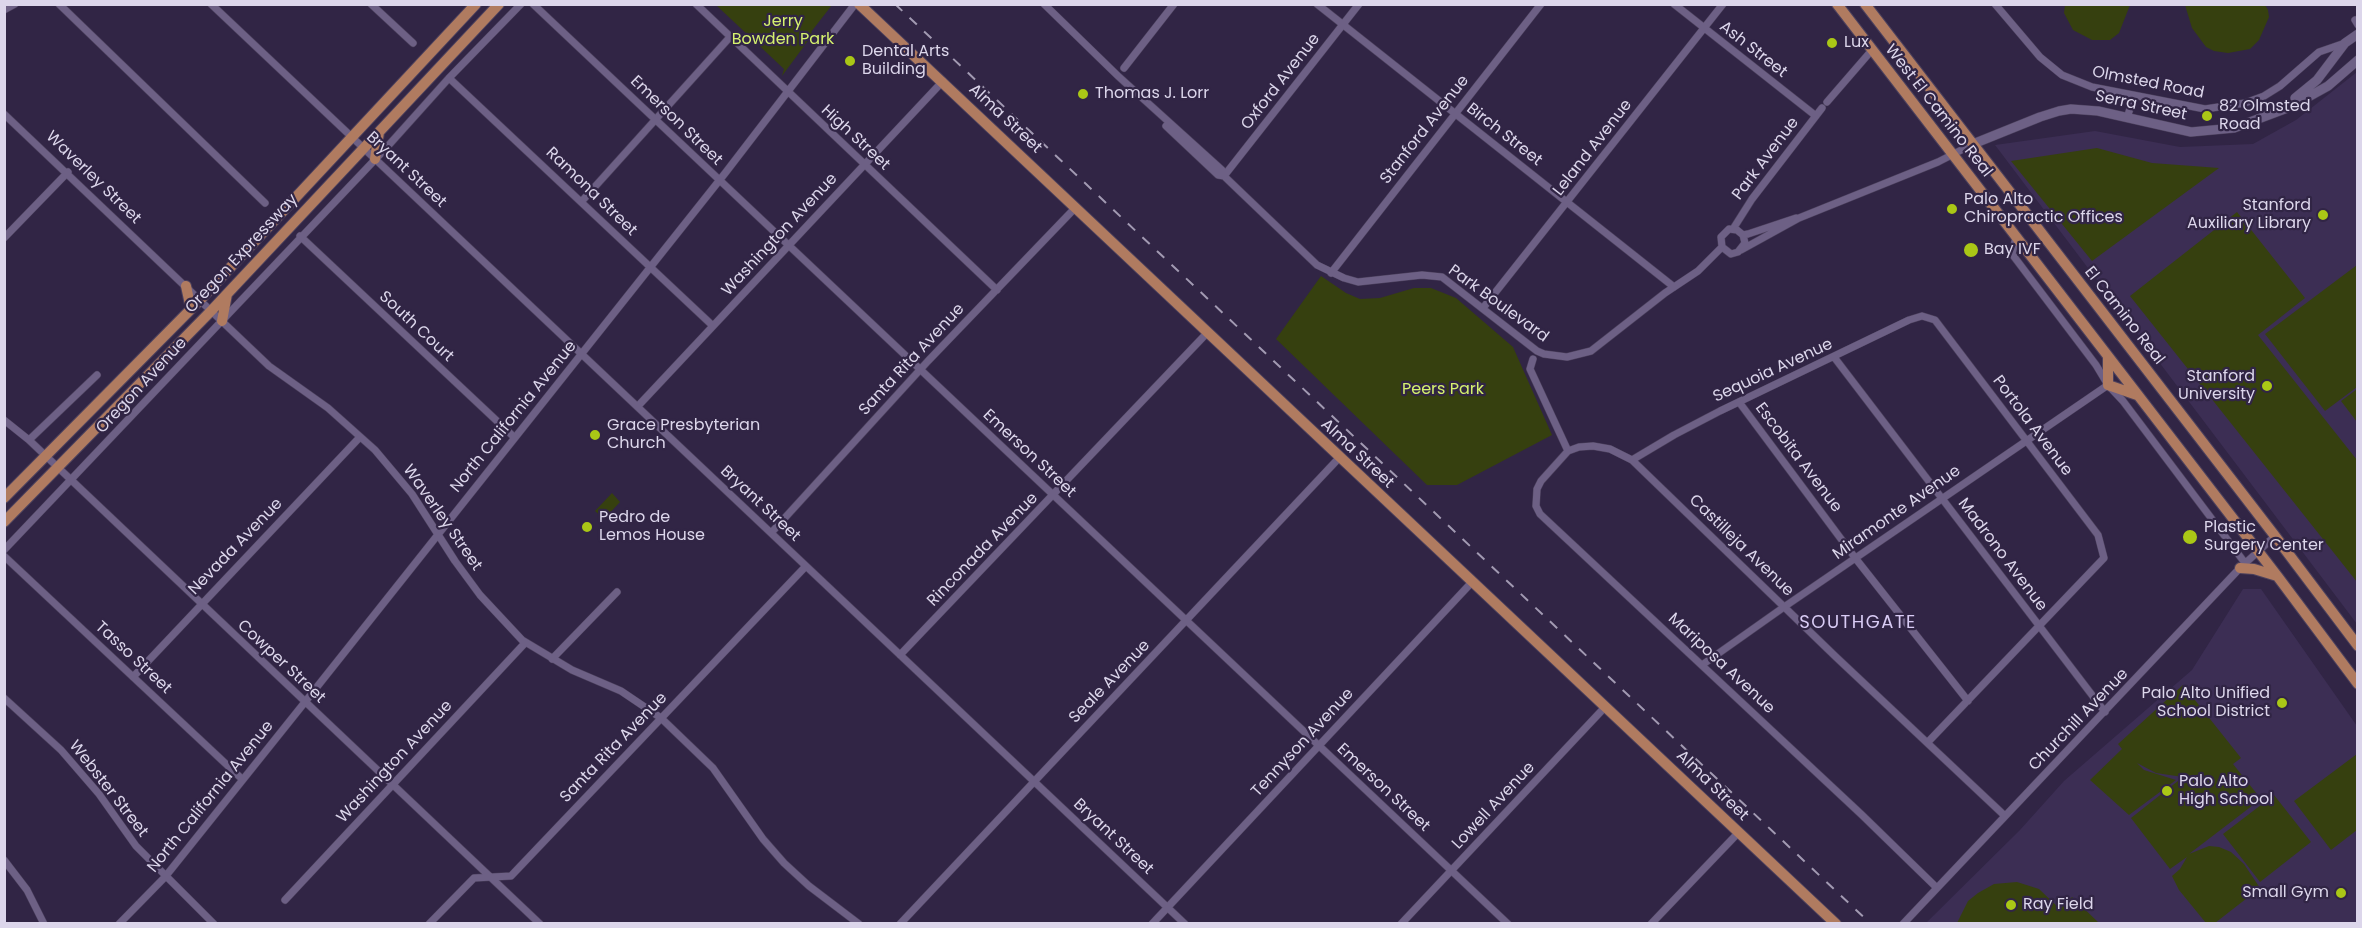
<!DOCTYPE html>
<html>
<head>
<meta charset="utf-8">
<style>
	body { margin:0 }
	#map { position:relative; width:2362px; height:928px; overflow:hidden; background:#312545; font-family:Poppins,sans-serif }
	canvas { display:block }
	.frame { position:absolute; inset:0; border:6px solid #dcd6eb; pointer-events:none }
</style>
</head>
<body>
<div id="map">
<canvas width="2362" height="928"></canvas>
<div class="frame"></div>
</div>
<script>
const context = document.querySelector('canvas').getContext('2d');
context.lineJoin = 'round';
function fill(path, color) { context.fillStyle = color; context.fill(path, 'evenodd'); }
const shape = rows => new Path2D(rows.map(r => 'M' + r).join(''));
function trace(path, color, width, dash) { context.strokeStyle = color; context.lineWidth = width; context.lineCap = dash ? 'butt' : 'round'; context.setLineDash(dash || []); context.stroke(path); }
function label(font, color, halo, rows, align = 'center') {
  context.font = font + ' Poppins,sans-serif'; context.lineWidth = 4.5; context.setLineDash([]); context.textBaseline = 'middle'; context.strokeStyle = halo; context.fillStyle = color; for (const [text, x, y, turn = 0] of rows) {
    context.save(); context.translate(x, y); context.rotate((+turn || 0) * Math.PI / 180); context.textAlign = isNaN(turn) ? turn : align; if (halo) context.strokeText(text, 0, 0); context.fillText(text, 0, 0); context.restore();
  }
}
fill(shape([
	[2357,72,2357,624,1995,145,2095,131,2180,147,2253,144,2296,120],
	[2243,589,2261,589,2357,726,2357,923,1925,924,2020,830,2064,781,2192,670]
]), '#3c2e54');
fill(shape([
	[716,5,832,5,811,32,813,34,782,76,784,69],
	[2065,5,2065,4,2130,5,2119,33,2110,40,2092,40,2073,30,2064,13],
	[2185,5,2265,5,2268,10,2269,17,2259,40,2250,49,2228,53,2214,51,2206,47,2192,28],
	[2097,148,2152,163,2219,168,2092,261,2011,161],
	[2237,212,2305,298,2258,335,2357,460,2357,582,2130,296],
	[2357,265,2357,387,2325,411,2265,334],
	[1321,276,1346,293,1360,299,1380,298,1414,288,1431,288,1456,298,1513,347,1552,435,1457,485,1427,485,1276,339],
	[2357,389,2357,422,2341,401],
	[612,493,620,502,604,519,595,511],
	[2183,685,2241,758,2233,764,2261,799,2189,854,2209,846,2219,847,2231,852,2244,864,2260,888,2215,923,2206,923,2179,890,2172,876,2180,869,2187,857,2170,869,2131,818,2183,777,2156,773,2137,763,2144,770,2176,780,2129,815,2090,780,2122,749,2118,744],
	[2357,754,2357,830,2331,850,2294,801],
	[2274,795,2311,842,2260,882,2223,834],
	[2017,882,2039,889,2060,909,2072,897,2099,923,1957,923,1968,901,1978,893,1994,884]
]), '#36400f');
const minor = shape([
	[59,4,265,203],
	[211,4,1185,924],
	[371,4,413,43],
	[533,4,1508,924],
	[696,4,997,290],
	[1044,4,1118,76,1222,170,1224,176,1317,265,1344,278,1358,282,1422,275,1442,277,1537,351,1544,354,1567,357,1591,351,1665,293,1698,271,1722,247],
	[1317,4,1674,287],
	[1674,4,1816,116],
	[1995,4,2040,57,2062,75,2092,87,2205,109,2245,103,2264,96,2280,86,2319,52,2345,43],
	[4,10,15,4],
	[2355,20,2358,25],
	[1124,68,1174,4],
	[449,78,713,326],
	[1827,102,1872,50],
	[4,114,269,366,328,408,375,450,412,494,455,561,480,595,522,640,572,670,621,691,661,718,713,768,763,839,784,863,809,886,859,924],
	[2127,118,2134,96],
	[1166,126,1218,175,1224,176],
	[1224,176,1359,4],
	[582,201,730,37],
	[1733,229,1752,199,1822,108],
	[1743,235,1745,243,1738,252,1731,254,1722,247,1721,237,1729,229,1737,230,1743,235,1748,234,1796,218],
	[300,236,514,437],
	[2016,237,2012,254,2096,365,2108,385,2123,401,2245,563],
	[4,238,68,172],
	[1741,250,1799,218,1938,162,1973,144],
	[1331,273,1541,4],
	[1483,308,1723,4],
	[1834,357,2105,712],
	[1533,359,1530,369,1568,451,1579,447,1593,446,1610,449,1632,460,1836,657,2005,816],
	[1739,402,1856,559,1968,701],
	[638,406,943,81],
	[4,420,29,440,540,924],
	[29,440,97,375],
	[1568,451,1541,481,1537,489,1536,506,1540,514,1862,815,1937,888],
	[1632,460,1674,435,1720,411,1909,320,1922,316,1935,320,2098,535,2104,558,1928,742],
	[771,533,928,361,1076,207],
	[4,550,387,147,449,78,521,4],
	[4,556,242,779],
	[900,655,1207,333],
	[552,659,617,592],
	[1702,665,1784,607,2108,385],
	[133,677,360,437],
	[4,698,61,750,99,794,136,846,214,924],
	[4,860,27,890,44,924],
	[285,900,525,643],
	[119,924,165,877,305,702,726,172,855,4],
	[429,924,474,878,511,876,806,566],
	[900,924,1339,458],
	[1152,924,1473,581],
	[1401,924,1606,706],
	[1651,924,1739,832],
	[1903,924,2240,568,2275,536]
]);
const tertiary = shape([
	[2295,98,2317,80,2345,43,2358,34],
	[1973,144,2040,117,2059,111,2071,109,2098,111,2191,132,2234,128,2290,107,2328,86,2358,60]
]);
const primary = shape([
	[859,4,1836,924],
	[1837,4,2278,577,2358,684],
	[1865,4,2275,536,2358,646],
	[375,159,379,132],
	[186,286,191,309],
	[222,321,227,294],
	[2108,358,2108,385,2137,395],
	[4,498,201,299,476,4],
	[4,522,212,310,499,4],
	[2240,568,2254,569,2277,576]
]);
trace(minor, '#4c415d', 8);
trace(tertiary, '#4c415d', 10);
trace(primary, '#4c415d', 12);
trace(minor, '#6d6085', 7);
trace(tertiary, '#6d6085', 9);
trace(primary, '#b07b60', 10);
trace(shape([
	[895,4,1871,924]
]), '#a29ab2', 2, [10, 10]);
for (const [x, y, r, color] of [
	[1832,43,6,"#aac716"],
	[850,61,6,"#aac716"],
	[1083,94,6,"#aac716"],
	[2207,116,6,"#aac716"],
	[1952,209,6,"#aac716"],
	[2323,215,6,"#aac716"],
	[1971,250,8,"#aac716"],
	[2267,386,6,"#aac716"],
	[595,435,6,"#aac716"],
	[587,527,6,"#aac716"],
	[2190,537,8,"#aac716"],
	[2282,703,6,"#aac716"],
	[2167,791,6,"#aac716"],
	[2341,893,6,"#aac716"],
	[2011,905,6,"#aac716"]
]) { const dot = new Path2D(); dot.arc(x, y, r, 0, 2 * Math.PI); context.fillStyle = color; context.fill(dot); trace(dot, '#312545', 2); }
label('16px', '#d5f16e', '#312545', [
	["Jerry",783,22],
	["Bowden Park",783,40],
	["Peers Park",1443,390]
]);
label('16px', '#dcd6eb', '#312545', [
	["Lux",1844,43],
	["Dental Arts",862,52],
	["Building",862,70],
	["Thomas J. Lorr",1095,94],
	["82 Olmsted",2219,107],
	["Road",2219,125],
	["Palo Alto",1964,200],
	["Chiropractic Offices",1964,218],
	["Stanford",2311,206,"right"],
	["Auxiliary Library",2311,224,"right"],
	["Bay IVF",1984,250],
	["Stanford",2255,377,"right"],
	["University",2255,395,"right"],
	["Grace Presbyterian",607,426],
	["Church",607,444],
	["Pedro de",599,518],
	["Lemos House",599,536],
	["Plastic",2204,528],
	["Surgery Center",2204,546],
	["Palo Alto Unified",2270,694,"right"],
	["School District",2270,712,"right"],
	["Palo Alto",2179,782],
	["High School",2179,800],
	["Small Gym",2329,893,"right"],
	["Ray Field",2023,905]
], 'left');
label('16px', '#dcd6eb', '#312545', [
	["Ash Street",1753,50,38],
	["Oxford Avenue",1281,82,-52],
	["Olmsted Road",2148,83,11],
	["Serra Street",2141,106,12],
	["West El Camino Real",1938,111,52],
	["Alma Street",1005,119,43],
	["Emerson Street",676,121,44],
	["Stanford Avenue",1425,130,-52],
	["Birch Street",1504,135,38],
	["High Street",855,138,43],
	["Leland Avenue",1593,148,-52],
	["Park Avenue",1766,159,-53],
	["Bryant Street",406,170,43],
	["Waverley Street",93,178,44],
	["Ramona Street",591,192,44],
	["Washington Avenue",780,235,-47],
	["Oregon Expressway",242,254,-47],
	["Park Boulevard",1498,304,36],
	["El Camino Real",2124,316,52],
	["South Court",416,327,43],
	["Santa Rita Avenue",912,360,-47],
	["Sequoia Avenue",1773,371,-25],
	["Oregon Avenue",142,386,-47],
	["North California Avenue",514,417,-51],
	["Portola Avenue",2032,426,53],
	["Emerson Street",1029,454,43],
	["Alma Street",1357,454,43],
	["Escobita Avenue",1798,458,53],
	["Bryant Street",760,504,43],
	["Miramonte Avenue",1897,513,-35],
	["Waverley Street",442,518,55],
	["Castilleja Avenue",1741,546,44],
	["Nevada Avenue",236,547,-46],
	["Rinconada Avenue",983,550,-46],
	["Madrono Avenue",2002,555,53],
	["Tasso Street",133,658,43],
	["Cowper Street",281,662,43],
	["Mariposa Avenue",1721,664,43],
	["Seale Avenue",1110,682,-46],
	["Churchill Avenue",2079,720,-46],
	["Tennyson Avenue",1303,743,-47],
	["Santa Rita Avenue",614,748,-46],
	["Washington Avenue",395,762,-47],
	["Alma Street",1712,786,44],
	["Emerson Street",1383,788,43],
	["Webster Street",108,789,52],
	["North California Avenue",211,797,-51],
	["Lowell Avenue",1494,806,-47],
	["Bryant Street",1113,837,43]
]);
context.letterSpacing = '1.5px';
label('18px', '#d9ccf5', '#312545', [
	["SOUTHGATE",1858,623]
]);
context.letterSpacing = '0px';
</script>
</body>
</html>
